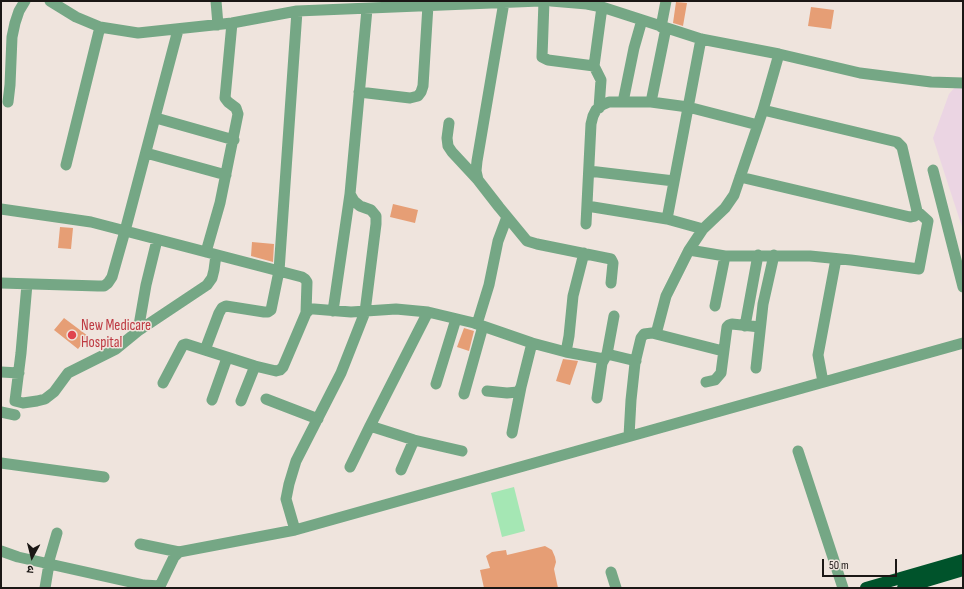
<!DOCTYPE html>
<html>
<head>
<meta charset="utf-8">
<style>
	body { margin:0 }
	#map { position:relative; width:964px; height:589px; overflow:hidden; background:#efe4dd; font-family:"Sofia Sans Condensed","Noto Sans Devanagari",sans-serif }
	canvas { display:block }
	.frame { position:absolute; inset:0; border:2px solid #1b1715; pointer-events:none }
	.north { position:absolute; left:12px; top:537px; width:40px; height:40px; -webkit-text-stroke:3px #efe4dd; paint-order:stroke; rotate:187deg; font-size:11px; font-weight:700; line-height:16px; text-align:center; color:#1b1715 }
	.north::after { content:''; display:block; margin:auto; width:14px; height:18px; background:#1b1715; clip-path:polygon(50% 0,100% 100%,50% 72%,0 100%) }
	.scale { position:absolute; left:822px; top:559px; width:75px; height:18px; box-sizing:border-box; border:2px solid #1b1715; border-top:0; padding-left:5px; font-size:12px; line-height:14px; white-space:nowrap; color:#1b1715; -webkit-text-stroke:3px #efe4dd; paint-order:stroke }
</style>
</head>
<body>
<div id="map">
<canvas width="964" height="589"></canvas>
<div class="frame"></div>
<div class="north">उ</div>
<div class="scale">50 m</div>
</div>
<script>
const context = document.querySelector('canvas').getContext('2d');
context.lineJoin = 'round';
function fill(path, color) { context.fillStyle = color; context.fill(path, 'evenodd'); }
const shape = rows => new Path2D(rows.map(r => 'M' + r).join(''));
function trace(path, color, width, dash) { context.strokeStyle = color; context.lineWidth = width; context.lineCap = dash ? 'butt' : 'round'; context.setLineDash(dash || []); context.stroke(path); }
function label(font, color, halo, rows, align = 'center') {
  context.font = font + ' "Sofia Sans Condensed",sans-serif'; context.lineWidth = 3; context.setLineDash([]); context.textBaseline = 'middle'; context.strokeStyle = halo; context.fillStyle = color; for (const [text, x, y, turn = 0] of rows) {
    context.save(); context.translate(x, y); context.rotate((+turn || 0) * Math.PI / 180); context.textAlign = isNaN(turn) ? turn : align; if (halo) context.strokeText(text, 0, 0); context.fillText(text, 0, 0); context.restore();
  }
}
fill(shape([
	[956,86,963,87,963,230,933,138,949,94]
]), '#ebd5e3');
fill(shape([
	[514,487,525,531,502,537,491,493]
]), '#a5e7b4');
fill(shape([
	[676,2,687,3,683,26,673,23],
	[811,7,834,10,831,29,808,26],
	[393,204,418,210,415,223,390,217],
	[60,227,73,228,71,249,58,248],
	[252,242,274,244,273,262,251,256],
	[64,318,88,336,78,349,54,330],
	[464,328,474,331,469,351,457,347],
	[563,359,578,361,570,385,556,381],
	[545,546,552,550,555,557,556,562,554,569,558,588,484,588,480,570,490,568,486,556,492,552,506,550,507,555]
]), '#e69e75');
trace(shape([
	[50,1,76,17,100,27,138,33,232,23,297,11,540,1],
	[216,1,218,25],
	[544,1,542,57,548,60,594,66],
	[551,1,587,4,602,7,701,39,779,54,860,73,931,82,963,83],
	[504,2,477,161,476,171,478,180,499,207,527,241,537,244,611,259,613,263,611,283],
	[661,27,666,1],
	[359,92,410,98,418,96,421,92,423,86,428,5],
	[8,102,10,85,12,37,15,23,19,11,25,1],
	[623,102,634,48,642,20],
	[651,102,666,28],
	[599,108,601,80,594,66,602,7],
	[156,118,234,140],
	[449,123,447,138,448,146,452,152,478,180],
	[146,153,226,175],
	[66,165,100,27],
	[933,170,963,287],
	[589,171,674,181],
	[740,177,910,217,915,216,917,211,902,147,897,142,763,110],
	[587,206,667,219,703,229],
	[1,209,91,222,279,271,297,11],
	[667,219,701,39],
	[586,224,591,124,593,116,596,110,602,105,609,102,651,102,688,107,758,125],
	[689,250,725,256,810,256,851,260,919,269,928,221,917,211],
	[206,252,220,203,238,114,236,108,228,102,225,98,232,23],
	[1,283,98,286,104,286,108,283,112,277,125,231,178,30],
	[27,284,21,353,15,401,23,403,37,401,45,399,54,392,68,373,116,349,138,331,146,285,157,240],
	[715,306,725,256],
	[333,311,350,194],
	[428,312,370,426,414,440,462,451],
	[477,324,489,285,498,241,507,217],
	[745,326,758,255],
	[138,331,207,285,212,278,214,270,216,255],
	[656,334,666,296,689,250,703,229,725,208,734,195,763,110,779,54],
	[205,350,219,313,222,308,226,306,264,312,268,312,271,310,279,271,302,277,305,279,307,282,306,313],
	[566,352,604,359],
	[607,354,614,316],
	[756,368,763,304,774,255],
	[1,372,19,373],
	[706,382,715,380,721,373,727,327,729,325,732,324,760,327],
	[823,382,818,355,836,259],
	[163,383,183,345,186,344,255,366,276,371,280,370,283,367,306,313,310,309,314,309,351,312,396,309,428,312,474,323,532,343,566,352,569,336,573,296,584,253],
	[436,384,456,319],
	[487,391,507,393,518,392,521,387,532,343],
	[464,394,483,326],
	[597,398,602,363,607,354,636,361],
	[266,399,318,419],
	[212,400,227,358],
	[241,401,255,366],
	[1,412,15,415],
	[512,433,521,387],
	[629,436,631,400,635,363,641,338,644,334,652,333,723,351],
	[798,451,843,588],
	[1,463,104,477],
	[350,467,370,426],
	[401,470,414,440],
	[295,530,286,499,289,484,296,461,341,373,365,312,376,224,376,216,371,210,360,206,354,201,350,194,367,9],
	[140,544,179,552],
	[1,551,18,557,144,585,160,586,174,557,179,552,295,530,963,343],
	[48,564,57,533],
	[611,572,616,588],
	[45,588,49,564]
]), '#75a785', 11);
trace(shape([
	[866,588,963,560],
	[903,588,963,570]
]), '#00532b', 12);
for (const [x, y, r, color] of [
	[72,335,5,"#e0444e"]
]) { const dot = new Path2D(); dot.arc(x, y, r, 0, 2 * Math.PI); context.fillStyle = color; context.fill(dot); trace(dot, '#efe4dd', 1.5); }
label('15px', '#be3a42', '#efe4dd', [
	["New Medicare",81,326],
	["Hospital",81,343]
], 'left');
</script>
</body>
</html>
